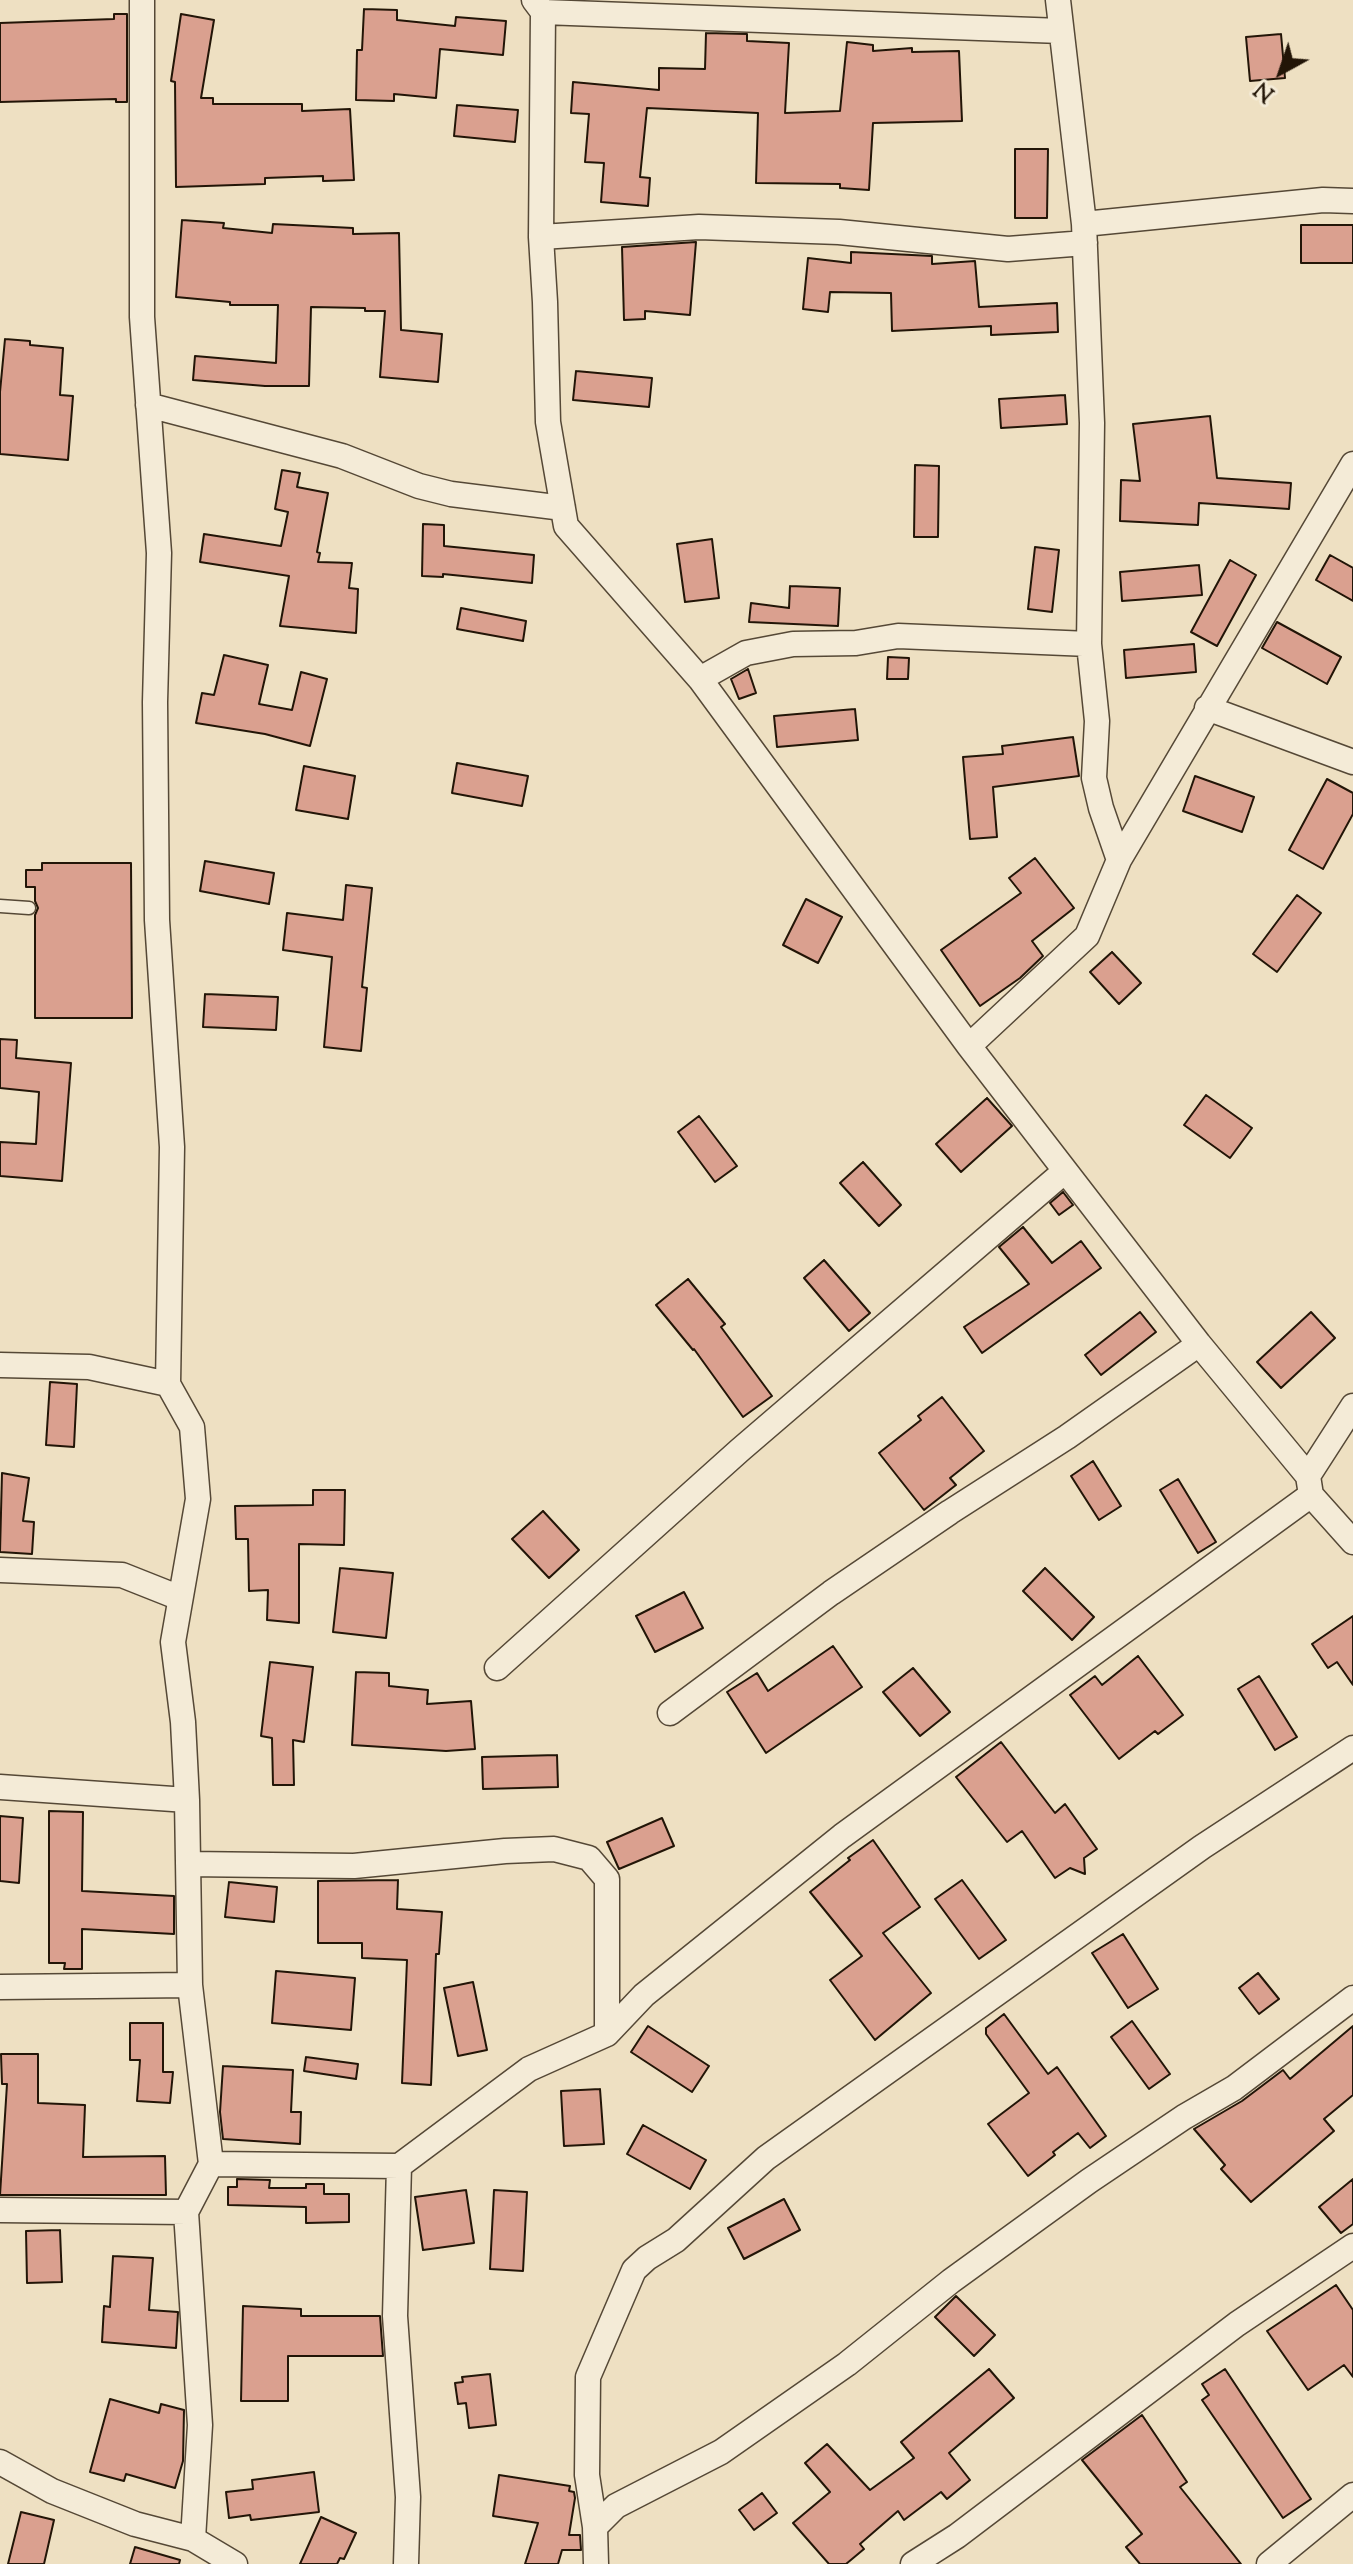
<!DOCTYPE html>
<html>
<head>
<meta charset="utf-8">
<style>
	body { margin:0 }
	#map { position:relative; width:1353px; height:2564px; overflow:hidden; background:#eee0c2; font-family:"Sorts Mill Goudy",serif }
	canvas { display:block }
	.north { position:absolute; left:1241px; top:32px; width:80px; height:80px; -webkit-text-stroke:6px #f4ebd7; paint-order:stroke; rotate:220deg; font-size:22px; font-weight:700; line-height:32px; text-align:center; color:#221507 }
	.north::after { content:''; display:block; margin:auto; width:28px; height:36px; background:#221507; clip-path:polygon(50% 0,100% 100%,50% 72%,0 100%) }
</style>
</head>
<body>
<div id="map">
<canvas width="1353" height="2564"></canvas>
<div class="north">N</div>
</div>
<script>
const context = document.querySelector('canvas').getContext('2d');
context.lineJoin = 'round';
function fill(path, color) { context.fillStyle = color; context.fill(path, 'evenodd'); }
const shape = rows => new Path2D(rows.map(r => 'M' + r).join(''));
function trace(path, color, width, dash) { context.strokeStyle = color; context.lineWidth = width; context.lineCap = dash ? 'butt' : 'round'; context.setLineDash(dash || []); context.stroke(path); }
const building = shape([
	[364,9,397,10,397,20,455,26,456,17,506,21,503,55,440,49,436,98,394,94,394,101,356,100,357,50,362,50,364,9],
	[114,14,127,14,127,102,116,102,116,99,0,102,0,23,114,19,114,14],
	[181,14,214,20,201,98,213,98,213,104,302,104,302,111,350,109,354,180,323,181,323,176,265,178,265,184,176,187,175,82,171,81,181,14],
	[706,33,747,34,747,41,789,43,785,113,840,111,847,42,873,45,873,51,912,48,912,52,959,51,962,121,873,123,869,190,840,188,840,184,756,183,758,113,647,108,640,177,650,178,648,206,601,202,604,163,585,162,589,114,571,113,573,82,659,90,659,68,705,69,706,33],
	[1281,34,1285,78,1250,81,1246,37,1281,34],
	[457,105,518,110,515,142,454,136,457,105],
	[1015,149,1048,149,1047,218,1015,218,1015,149],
	[182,220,224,223,223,228,272,233,273,224,353,228,353,234,399,233,401,330,442,334,438,382,380,377,385,311,365,311,365,308,311,307,309,386,265,386,193,380,195,356,276,363,278,305,230,305,230,302,176,297,182,220],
	[1301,225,1353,225,1353,263,1301,263,1301,225],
	[696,242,690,315,645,311,645,319,624,320,622,247,696,242],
	[851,252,932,256,932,264,975,261,979,307,1057,303,1058,332,991,335,991,326,892,331,891,293,830,292,828,312,803,309,808,258,851,263,851,252],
	[5,339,30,341,30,345,63,348,60,395,73,396,68,460,0,454,0,392,5,339],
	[576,371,652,378,649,407,573,400,576,371],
	[1065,395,1067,424,1001,428,999,399,1065,395],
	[1210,416,1217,478,1291,483,1289,509,1199,503,1198,525,1120,521,1121,480,1140,481,1133,424,1210,416],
	[915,465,939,466,938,537,914,537,915,465],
	[282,470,300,473,297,487,328,493,317,552,320,553,318,562,352,563,349,588,358,589,356,633,280,626,289,576,200,562,204,534,281,546,288,512,275,509,282,470],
	[423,524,444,525,444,546,534,555,532,583,443,574,443,577,422,576,423,524],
	[712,539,719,598,685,602,677,544,712,539],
	[1035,547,1059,550,1052,612,1028,609,1035,547],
	[1330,555,1353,568,1353,601,1316,580,1330,555],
	[1230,560,1256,575,1217,646,1191,632,1230,560],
	[1199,565,1202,595,1122,601,1120,572,1199,565],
	[790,586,840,588,838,626,749,622,751,603,789,608,790,586],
	[461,608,526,621,523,641,457,629,461,608],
	[1277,622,1341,657,1327,684,1262,648,1277,622],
	[1194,644,1196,672,1126,678,1124,650,1194,644],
	[224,655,268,665,259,704,292,710,301,672,327,679,310,746,265,734,196,723,202,693,214,695,224,655],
	[888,657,909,658,908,679,887,679,888,657],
	[748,669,756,693,739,699,731,679,748,669],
	[855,709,858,740,777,747,774,716,855,709],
	[1073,737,1079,776,993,787,997,837,970,839,963,757,1003,754,1002,746,1073,737],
	[457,763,528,776,522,806,452,793,457,763],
	[304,766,355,776,348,819,296,810,304,766],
	[1195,776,1254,797,1242,832,1183,811,1195,776],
	[1327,779,1353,793,1353,814,1323,869,1289,850,1327,779],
	[1035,858,1074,908,1032,941,1043,956,1020,978,980,1006,941,950,1021,893,1009,878,1035,858],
	[205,861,274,873,269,904,200,891,205,861],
	[42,863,131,863,132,1018,35,1018,35,915,38,908,35,901,35,887,26,887,26,870,42,870,42,863],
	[346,885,372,888,362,987,367,988,361,1051,324,1047,332,957,283,950,287,913,343,920,346,885],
	[1297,895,1321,913,1277,972,1253,954,1297,895],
	[806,899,842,917,818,963,783,945,806,899],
	[1112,952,1141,983,1119,1004,1090,972,1112,952],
	[205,994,278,997,276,1030,203,1027,205,994],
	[0,1039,17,1040,16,1058,71,1063,62,1181,0,1176,0,1142,36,1144,39,1092,0,1088,0,1039],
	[1206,1095,1252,1128,1230,1158,1184,1125,1206,1095],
	[987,1098,1012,1126,961,1172,936,1144,987,1098],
	[699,1116,737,1166,715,1182,678,1132,699,1116],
	[863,1162,901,1205,879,1226,840,1183,863,1162],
	[1063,1192,1073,1205,1059,1215,1050,1203,1063,1192],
	[1023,1227,1052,1263,1081,1241,1101,1268,982,1353,964,1327,1029,1284,999,1247,1023,1227],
	[824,1260,870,1313,849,1331,804,1278,824,1260],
	[688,1279,725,1324,721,1327,772,1396,743,1417,694,1349,693,1350,656,1305,688,1279],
	[1140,1312,1156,1332,1101,1375,1085,1355,1140,1312],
	[1311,1312,1335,1338,1281,1388,1257,1362,1311,1312],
	[50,1382,77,1384,74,1447,46,1445,50,1382],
	[942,1397,984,1451,950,1478,956,1485,924,1510,879,1453,921,1420,918,1416,942,1397],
	[1093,1461,1121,1506,1099,1520,1071,1476,1093,1461],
	[2,1473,29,1478,23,1521,34,1522,32,1554,0,1552,2,1473],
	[1178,1479,1216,1542,1198,1553,1160,1490,1178,1479],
	[313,1490,345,1490,344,1545,299,1544,299,1623,267,1620,268,1590,249,1591,248,1539,236,1539,235,1506,313,1505,313,1490],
	[543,1511,579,1550,549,1578,512,1539,543,1511],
	[340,1568,393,1573,386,1638,333,1632,340,1568],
	[1045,1568,1094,1617,1072,1640,1023,1591,1045,1568],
	[684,1592,703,1628,655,1652,636,1616,684,1592],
	[1353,1616,1353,1685,1337,1662,1328,1668,1312,1644,1353,1616],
	[833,1646,862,1687,766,1753,727,1692,757,1673,768,1691,833,1646],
	[1138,1656,1183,1715,1158,1734,1155,1731,1119,1759,1070,1695,1095,1676,1102,1685,1138,1656],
	[270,1662,313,1667,304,1742,293,1740,294,1785,273,1785,272,1738,261,1736,270,1662],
	[913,1668,950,1712,920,1736,883,1692,913,1668],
	[356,1672,389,1673,389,1686,428,1690,427,1704,471,1701,475,1749,446,1751,352,1745,356,1672],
	[1259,1676,1297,1737,1275,1750,1238,1689,1259,1676],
	[1001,1742,1055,1813,1065,1804,1097,1849,1084,1858,1085,1874,1070,1868,1055,1878,1022,1831,1007,1842,956,1777,1001,1742],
	[557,1755,558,1787,483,1789,482,1757,557,1755],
	[49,1811,83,1812,82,1891,174,1896,174,1934,82,1929,82,1969,64,1969,65,1963,49,1963,49,1811],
	[0,1816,23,1818,19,1883,0,1881,0,1816],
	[662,1818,674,1846,619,1869,607,1842,662,1818],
	[873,1840,920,1907,883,1933,931,1993,875,2040,830,1980,862,1956,810,1892,850,1860,848,1858,873,1840],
	[398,1880,397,1909,442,1912,439,1954,436,1954,431,2085,402,2083,407,1960,362,1958,362,1943,318,1943,318,1881,398,1880],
	[962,1880,1006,1940,979,1959,935,1899,962,1880],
	[229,1882,277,1887,274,1922,225,1917,229,1882],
	[1123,1934,1158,1989,1128,2008,1092,1953,1123,1934],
	[276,1971,355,1978,351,2030,272,2023,276,1971],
	[1258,1973,1279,1999,1259,2014,1239,1988,1258,1973],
	[473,1982,487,2050,458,2056,444,1988,473,1982],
	[1004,2014,1048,2074,1057,2067,1106,2136,1090,2148,1078,2133,1053,2152,1055,2155,1028,2176,988,2124,1029,2093,986,2034,986,2028,1004,2014],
	[1132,2021,1170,2074,1149,2089,1111,2037,1132,2021],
	[130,2023,163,2023,163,2072,173,2072,170,2103,137,2101,140,2060,130,2060,130,2023],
	[648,2026,709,2066,692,2092,631,2052,648,2026],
	[1353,2026,1353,2095,1324,2119,1334,2131,1251,2202,1221,2169,1225,2165,1194,2129,1242,2101,1283,2070,1290,2079,1353,2026],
	[1,2054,38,2054,38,2103,85,2105,83,2157,165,2156,166,2195,0,2195,7,2084,2,2084,1,2054],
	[306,2057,358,2064,356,2079,304,2071,306,2057],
	[223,2066,293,2070,291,2112,301,2112,300,2144,223,2139,220,2112,223,2066],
	[600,2089,604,2144,564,2146,561,2091,600,2089],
	[643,2125,706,2160,690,2189,627,2154,643,2125],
	[237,2179,270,2180,269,2188,306,2188,306,2184,324,2184,324,2194,349,2194,349,2222,306,2223,306,2207,228,2205,228,2187,237,2187,237,2179],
	[1353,2179,1353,2224,1341,2233,1319,2207,1353,2179],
	[466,2190,474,2243,423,2250,415,2197,466,2190],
	[494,2190,527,2192,523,2271,490,2269,494,2190],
	[784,2199,800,2230,744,2259,728,2228,784,2199],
	[60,2230,62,2282,27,2283,26,2231,60,2230],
	[113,2256,153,2258,149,2310,178,2312,176,2348,102,2342,104,2306,110,2307,113,2256],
	[1336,2285,1353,2310,1353,2377,1344,2365,1308,2390,1267,2331,1336,2285],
	[956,2296,995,2335,974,2356,935,2317,956,2296],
	[243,2306,301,2309,301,2316,380,2316,383,2356,288,2356,288,2401,241,2401,243,2306],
	[989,2369,1014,2398,949,2453,970,2480,947,2499,941,2492,904,2520,898,2511,860,2544,864,2549,846,2564,829,2564,793,2523,830,2492,805,2463,827,2444,870,2490,914,2458,901,2442,989,2369],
	[1225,2369,1311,2499,1283,2518,1202,2400,1209,2395,1202,2384,1225,2369],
	[490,2374,496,2425,469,2428,466,2403,458,2404,455,2383,463,2382,462,2377,490,2374],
	[110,2399,159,2413,161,2404,184,2410,183,2461,175,2488,126,2474,124,2481,90,2472,110,2399],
	[1142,2415,1187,2482,1180,2487,1241,2564,1140,2564,1126,2547,1142,2534,1082,2460,1142,2415],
	[314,2472,319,2512,251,2520,250,2515,229,2518,226,2492,253,2489,252,2480,314,2472],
	[499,2475,570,2486,569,2491,574,2492,575,2498,569,2535,580,2535,581,2550,562,2550,558,2564,525,2564,538,2523,493,2516,499,2475],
	[762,2493,777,2513,754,2530,739,2510,762,2493],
	[21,2512,54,2520,44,2564,8,2564,21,2512],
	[321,2517,356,2533,344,2559,340,2558,337,2564,300,2564,321,2517],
	[135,2547,180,2560,179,2564,130,2564,135,2547]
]);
fill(building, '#daa08f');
trace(building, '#221507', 2);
const lane = shape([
	[0,906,29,908]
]);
const street = shape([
	[142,0,142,317,159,553,155,702,157,920,172,1147,168,1384],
	[534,0,543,12,541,237,545,302,548,422,566,526,700,679,969,1046,1199,1344,1308,1476,1311,1495,1353,1542],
	[1058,0,1084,224,1092,423,1089,644,1097,721,1094,778,1101,808,1119,860],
	[543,12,1061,31],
	[1084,224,1323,200,1353,201],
	[541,237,699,227,839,232,1008,249,1085,243],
	[148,405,342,456,419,486,451,494,563,508],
	[700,679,746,653,793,644,856,643,898,636,1089,644],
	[1207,708,1353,762],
	[969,1046,1087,936,1119,860,1353,464],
	[0,1365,89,1367,168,1384,192,1427,198,1499,173,1642,183,1722,187,1800,190,1985,211,2164,186,2212,0,2210],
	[1308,1476,1353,1406],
	[0,1570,122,1575,180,1598],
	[497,1668,740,1450,1065,1171],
	[670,1713,831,1593,950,1512,1067,1437,1199,1344],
	[0,1787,187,1800],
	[188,1864,354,1866,505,1851,554,1849,589,1858,607,1879,607,2034],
	[0,1987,190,1985],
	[211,2164,399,2166,395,2316,408,2497,406,2564],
	[399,2166,529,2069,607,2034,644,1995,842,1836,1311,1495],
	[186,2212,200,2425,193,2539],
	[0,2462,52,2491,135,2524,193,2539,235,2564],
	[595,2527,616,2506,721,2452,847,2364,951,2281,1089,2181,1184,2117,1234,2088,1353,1998],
	[596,2564,595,2527,587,2475,588,2377,634,2270,647,2258,676,2240,766,2158,1202,1847,1353,1748],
	[913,2564,957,2536,1237,2324,1353,2246],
	[1269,2564,1353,2495]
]);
trace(lane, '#554836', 15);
trace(street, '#554836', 27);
trace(lane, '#f4ebd7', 12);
trace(street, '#f4ebd7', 24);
</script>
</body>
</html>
